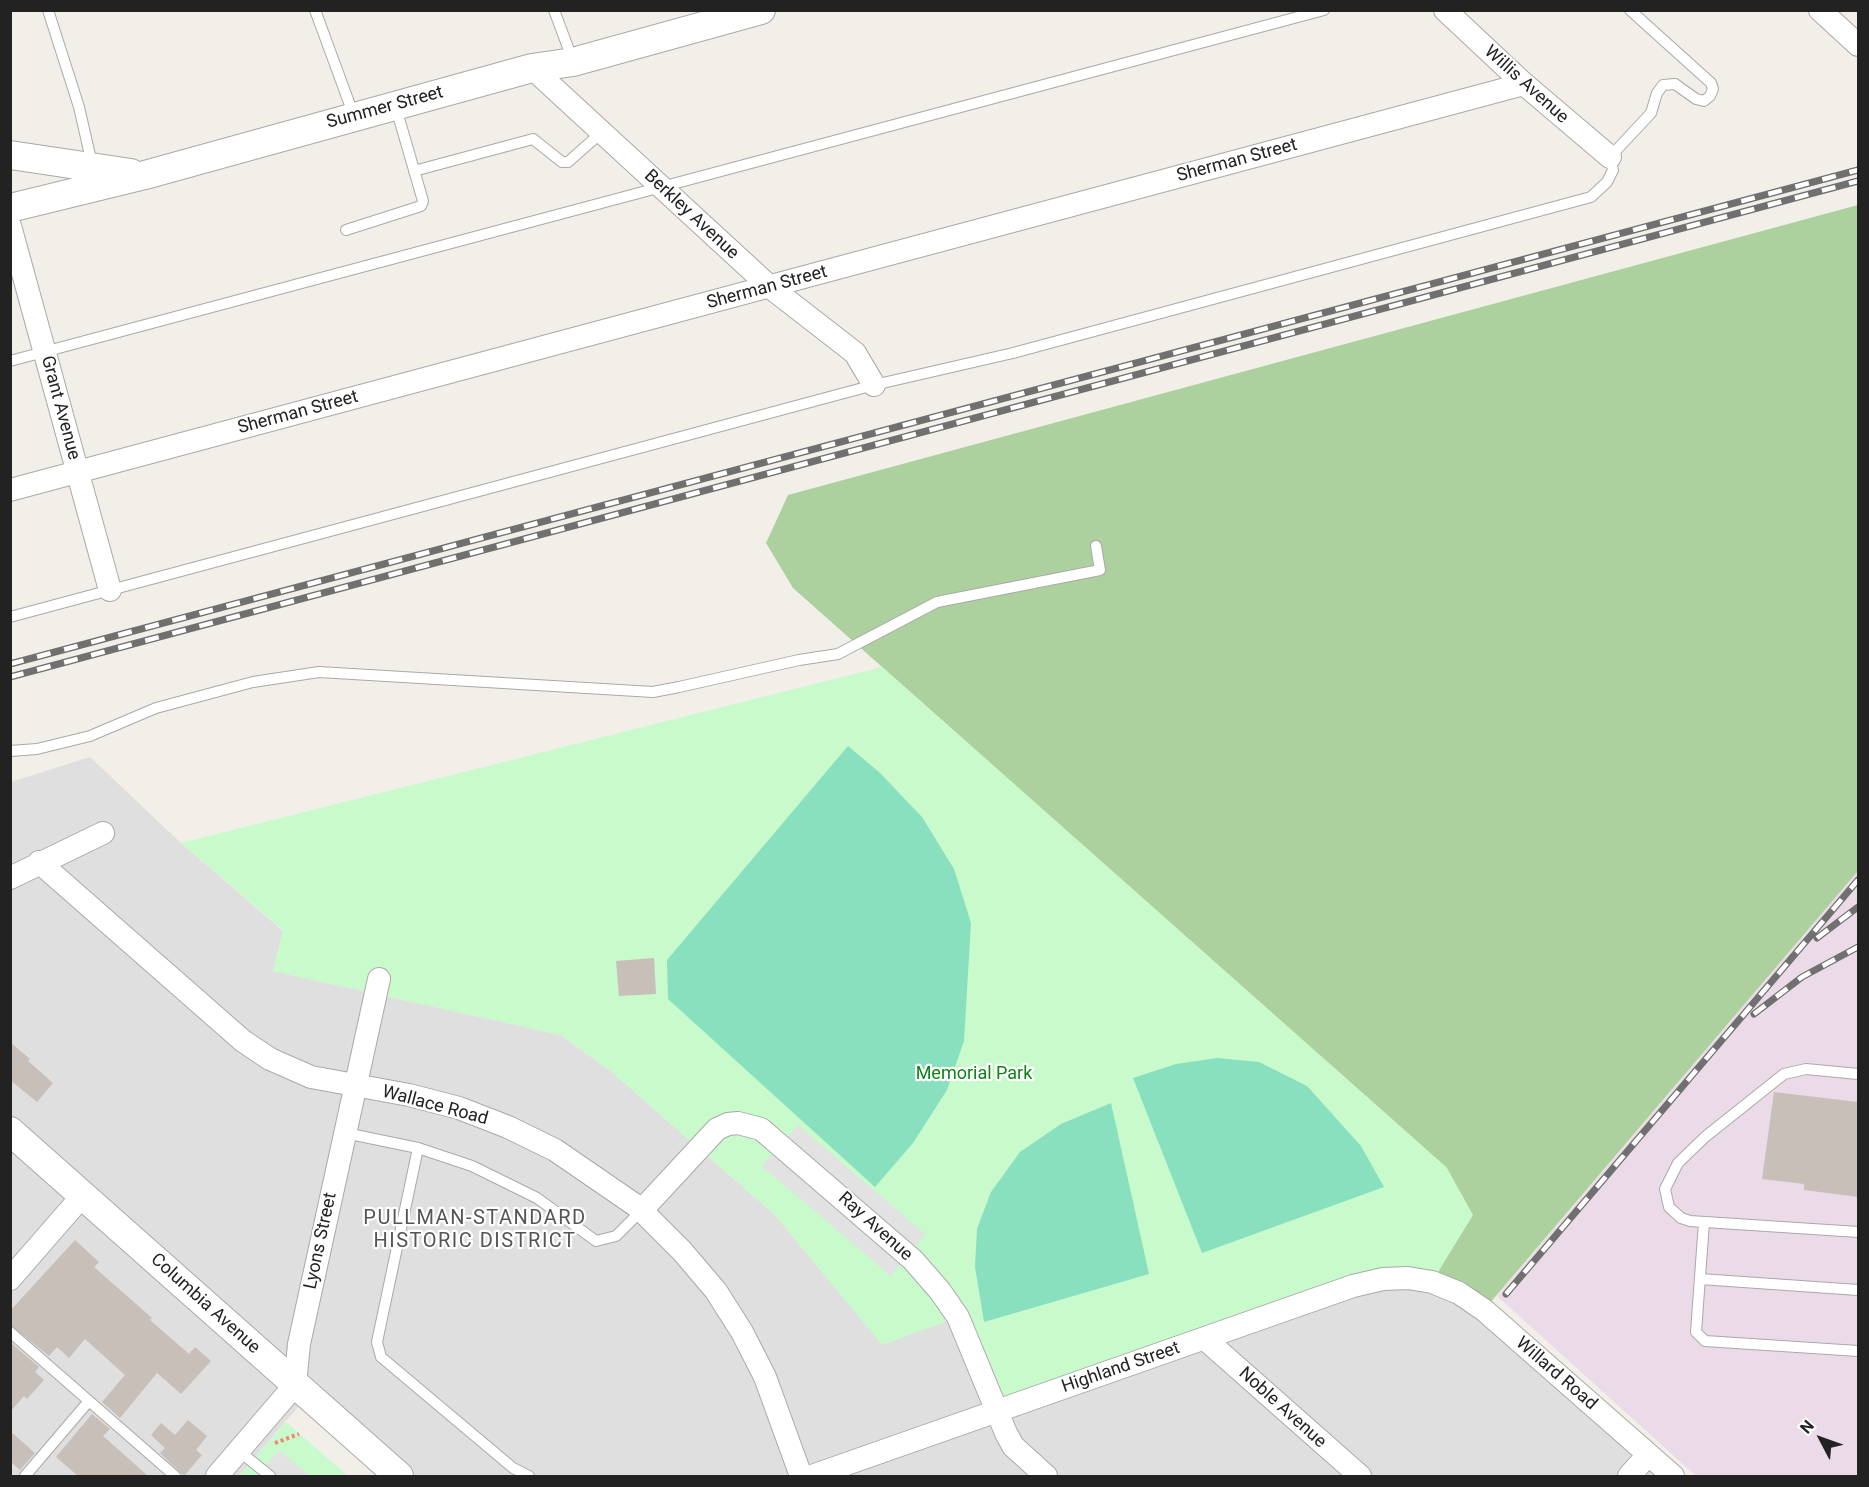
<!DOCTYPE html>
<html>
<head>
<meta charset="utf-8">
<style>
	body { margin:0 }
	#map { position:relative; width:1869px; height:1487px; overflow:hidden; background:#f2efe9; font-family:Roboto,sans-serif }
	canvas { display:block }
	.frame { position:absolute; inset:0; border:12px solid #222; pointer-events:none }
	.north { position:absolute; left:1791px; top:1409px; width:60px; height:60px; -webkit-text-stroke:4px #fff; paint-order:stroke; rotate:311deg; font-size:16px; font-weight:700; line-height:24px; text-align:center; color:#222 }
	.north::after { content:''; display:block; margin:auto; width:21px; height:27px; background:#222; clip-path:polygon(50% 0,100% 100%,50% 72%,0 100%) }
</style>
</head>
<body>
<div id="map">
<canvas width="1869" height="1487"></canvas>
<div class="frame"></div>
<div class="north">N</div>
</div>
<script>
const context = document.querySelector('canvas').getContext('2d');
context.lineJoin = 'round';
function fill(path, color) { context.fillStyle = color; context.fill(path, 'evenodd'); }
const shape = rows => new Path2D(rows.map(r => 'M' + r).join(''));
function trace(path, color, width, dash) { context.strokeStyle = color; context.lineWidth = width; context.lineCap = dash ? 'butt' : 'round'; context.setLineDash(dash || []); context.stroke(path); }
function label(font, color, halo, rows, align = 'center') {
  context.font = font + ' Roboto,sans-serif'; context.lineWidth = 4.5; context.setLineDash([]); context.textBaseline = 'middle'; context.strokeStyle = halo; context.fillStyle = color; for (const [text, x, y, turn = 0] of rows) {
    context.save(); context.translate(x, y); context.rotate((+turn || 0) * Math.PI / 180); context.textAlign = isNaN(turn) ? turn : align; if (halo) context.strokeText(text, 0, 0); context.fillText(text, 0, 0); context.restore();
  }
}
fill(shape([
	[90,757,181,843,283,931,273,971,561,1035,613,1073,775,1215,882,1344,953,1319,991,1410,800,1476,408,1476,11,1124,11,782],
	[10,1140,304,1400,239,1476,11,1476],
	[1393,1286,1447,1293,1668,1476,831,1476,1353,1292]
]), '#e0dfdf');
fill(shape([
	[1858,871,1858,1476,1696,1476,1497,1296]
]), '#ebdbe8');
fill(shape([
	[1858,205,1858,871,1484,1310,1432,1282,1447,1168,793,588,766,543,788,495]
]), '#add19e');
fill(shape([
	[882,667,1447,1168,1473,1215,1432,1282,1408,1278,997,1412,958,1317,882,1345,775,1215,613,1073,561,1035,273,971,283,930,181,843],
	[286,1422,348,1476,239,1476]
]), '#c8facc');
fill(shape([
	[848,746,880,773,922,817,954,869,971,923,964,1041,947,1090,913,1143,875,1187,668,999,667,960],
	[1217,1058,1259,1062,1307,1086,1361,1146,1384,1187,1202,1253,1133,1078,1176,1064],
	[1111,1103,1149,1274,984,1322,975,1267,977,1229,991,1192,1020,1152,1061,1124]
]), '#88e0be');
fill(shape([
	[798,1125,925,1234,891,1276,762,1166],
	[279,1450,310,1476,256,1476]
]), '#e2e2e2');
fill(shape([
	[654,958,656,994,619,996,616,961],
	[10,1042,30,1059,28,1061,53,1083,37,1102,10,1080],
	[1774,1092,1858,1102,1858,1197,1804,1190,1804,1184,1762,1179],
	[75,1240,99,1262,94,1267,152,1318,150,1320,189,1354,195,1347,211,1361,181,1394,157,1373,120,1418,102,1402,125,1375,85,1339,69,1358,57,1347,49,1356,10,1325,10,1311],
	[10,1342,39,1367,35,1372,44,1380,27,1399,24,1396,10,1412],
	[92,1414,110,1429,103,1436,148,1476,78,1476,56,1457],
	[188,1420,207,1436,196,1450,202,1455,184,1476,160,1453,165,1448,151,1435,161,1423,175,1435],
	[10,1431,35,1453,20,1470,10,1461]
]), '#c7bfb8');
const service = shape([
	[48,10,79,107,92,164],
	[315,10,354,116],
	[554,10,573,61],
	[414,171,533,139,562,162,568,162,602,132],
	[346,230,421,206,423,201,396,108],
	[10,361,1324,10],
	[10,617,874,385,1013,353,1591,197,1607,182,1613,170,1610,157,1651,113,1657,93,1663,85,1675,84,1696,99,1704,101,1710,96,1713,89,1711,83,1630,10],
	[10,751,37,749,90,736,156,708,253,682,319,672,653,692,679,687,799,660,838,654,937,602,1100,570,1096,546],
	[1858,1074,1806,1069,1784,1074,1705,1137,1678,1163,1665,1189,1669,1207,1681,1218,1690,1221,1858,1232],
	[345,1133,418,1148,472,1166,537,1198,596,1241,616,1236,641,1211],
	[418,1148,377,1342,381,1357,513,1468,529,1476],
	[1704,1222,1696,1332,1705,1341,1858,1351],
	[1700,1279,1858,1290],
	[10,1332,175,1476],
	[239,1451,270,1476],
	[25,1476,89,1401]
]);
const minor = shape([
	[1445,10,1524,84,1610,157],
	[1820,10,1858,45],
	[532,68,770,287,855,353,874,385],
	[10,226,110,590],
	[10,490,1524,84],
	[39,862,243,1041,270,1059,311,1077,409,1095,459,1108,508,1127,555,1150,638,1207,682,1251,716,1291,742,1332,765,1377,801,1476],
	[10,878,103,833],
	[641,1211,717,1129,728,1124,738,1123,761,1129,913,1260,940,1291,958,1317,1006,1433,1013,1446,1046,1476],
	[10,1279,83,1195],
	[1205,1339,1360,1476],
	[217,1476,295,1385,299,1344,379,979],
	[812,1476,1353,1286,1383,1279,1408,1278,1432,1282,1459,1293,1484,1310,1673,1476],
	[1629,1476,1648,1455]
]);
const tertiary = shape([
	[10,155,131,173],
	[10,208,145,175,532,68,573,62,761,10],
	[10,1131,399,1476]
]);
trace(service, '#a9a9a9', 12);
trace(minor, '#a9a9a9', 24);
trace(tertiary, '#a9a9a9', 30);
trace(shape([
	[275,1443,299,1434]
]), '#fa8072', 4, [3, 3]);
trace(service, '#fff', 10);
trace(minor, '#fff', 22);
trace(tertiary, '#fff', 28);
const rail = shape([
	[10,664,1858,170],
	[10,677,1858,181],
	[1817,938,1858,907],
	[1754,1014,1802,977,1858,947],
	[1506,1294,1858,880]
]);
trace(rail, '#707070', 7);
trace(rail, '#fff', 4.5, [14]);
label('18px', '#222', '#fff', [
	["Willis Avenue",1526,85,42],
	["Summer Street",385,108,-15],
	["Sherman Street",1237,161,-15],
	["Berkley Avenue",691,215,43],
	["Sherman Street",767,288,-15],
	["Grant Avenue",60,408,75],
	["Sherman Street",298,413,-15],
	["Wallace Road",435,1106,15],
	["Ray Avenue",875,1227,42],
	["Lyons Street",321,1241,-78],
	["Columbia Avenue",205,1304,42],
	["Highland Street",1121,1368,-19],
	["Willard Road",1556,1374,41],
	["Noble Avenue",1282,1408,42]
]);
label('18px', '#0c8416', '#fff', [
	["Memorial Park",974,1074]
]);
context.letterSpacing = '1.5px';
label('20px', '#555', '#fff', [
	["PULLMAN-STANDARD",475,1219],
	["HISTORIC DISTRICT",475,1242]
]);
context.letterSpacing = '0px';
</script>
</body>
</html>
